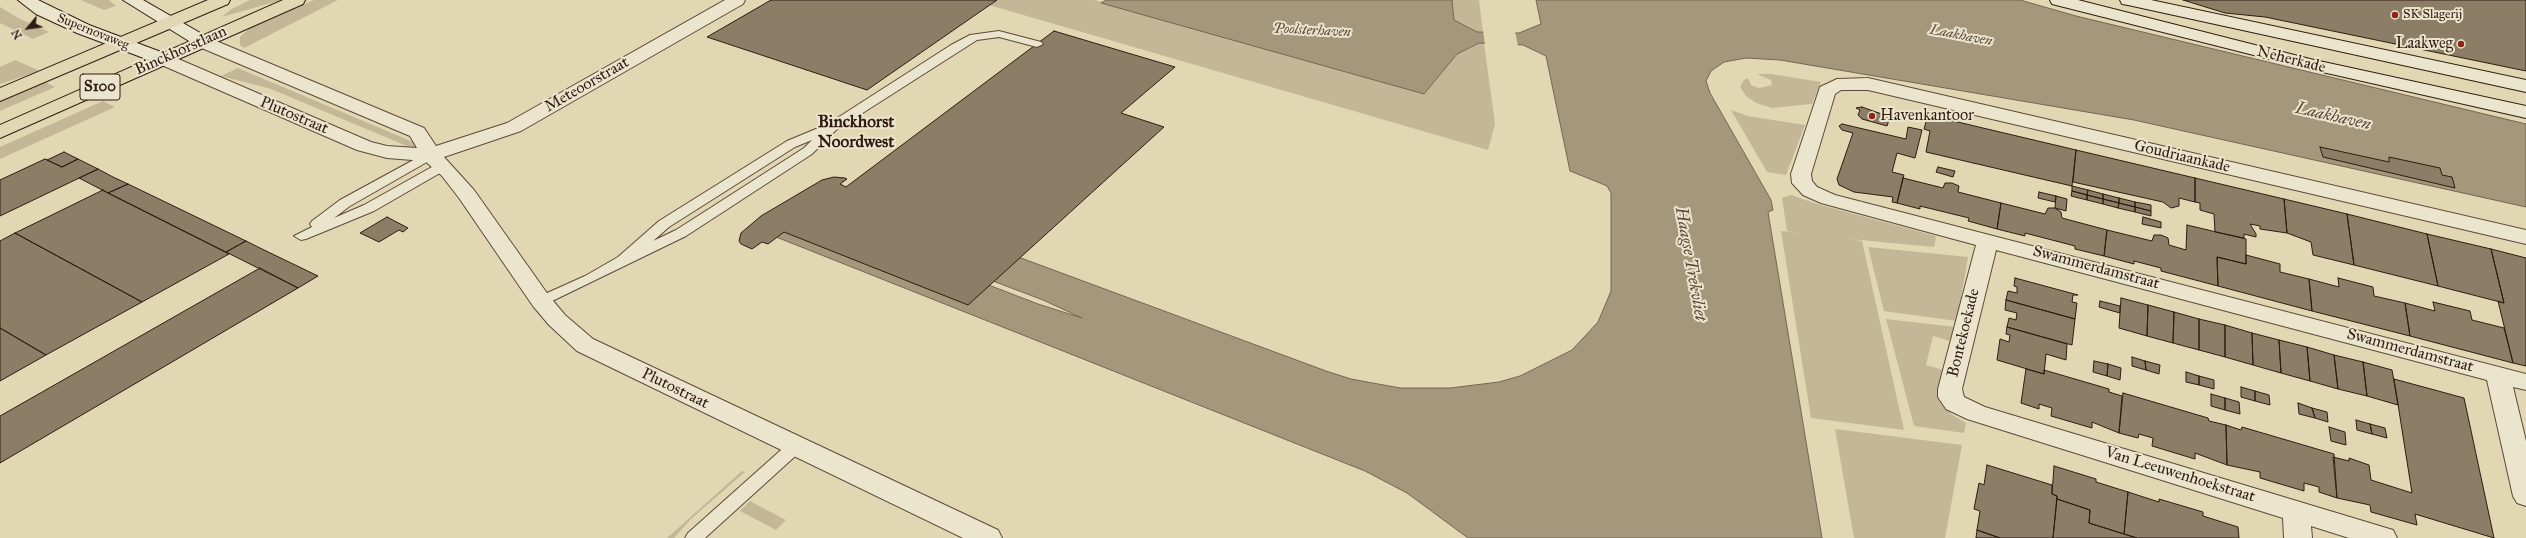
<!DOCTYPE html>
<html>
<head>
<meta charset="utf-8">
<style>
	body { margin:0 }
	#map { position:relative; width:2526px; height:538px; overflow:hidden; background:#e1d7b3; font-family:"IM FELL Great Primer",serif }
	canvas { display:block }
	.north { position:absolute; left:8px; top:8px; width:40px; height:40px; -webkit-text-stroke:3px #ece5ce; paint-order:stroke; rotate:241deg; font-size:11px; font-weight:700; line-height:16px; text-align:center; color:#301b12 }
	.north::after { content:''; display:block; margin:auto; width:14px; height:18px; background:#301b12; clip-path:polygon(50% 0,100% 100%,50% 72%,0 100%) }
</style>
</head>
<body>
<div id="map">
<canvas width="2526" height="538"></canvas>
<div class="north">N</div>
</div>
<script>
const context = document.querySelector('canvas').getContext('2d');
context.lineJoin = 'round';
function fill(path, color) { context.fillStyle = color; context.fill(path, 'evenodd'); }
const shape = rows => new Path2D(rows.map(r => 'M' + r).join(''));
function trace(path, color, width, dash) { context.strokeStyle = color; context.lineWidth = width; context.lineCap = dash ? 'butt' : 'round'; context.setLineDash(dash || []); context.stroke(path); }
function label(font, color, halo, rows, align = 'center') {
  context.font = font + ' "IM FELL Great Primer",serif'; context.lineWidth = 4; context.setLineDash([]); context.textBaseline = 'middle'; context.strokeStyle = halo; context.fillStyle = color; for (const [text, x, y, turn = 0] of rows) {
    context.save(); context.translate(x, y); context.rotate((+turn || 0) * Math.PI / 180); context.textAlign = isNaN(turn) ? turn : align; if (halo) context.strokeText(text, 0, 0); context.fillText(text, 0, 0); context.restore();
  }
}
fill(shape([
	[81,0,109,0,116,6,104,10],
	[250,0,281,0,222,17,230,10],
	[314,0,338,0,244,48,240,45,240,37,250,28],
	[997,0,1094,0,1424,94,1457,54,1479,43,1484,43,1495,124,1488,150,989,5],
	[1452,0,1479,0,1483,32,1477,32,1454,20],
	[0,7,18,18,49,32,33,39,0,23],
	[15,60,40,71,0,84,0,67],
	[238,68,420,145,414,149,271,89,221,76],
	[1757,74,1771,74,1821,82,1812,104,1772,108,1756,103,1746,96,1740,87,1744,80,1748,78,1751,85,1759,88,1772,85,1771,80],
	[45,82,55,87,0,111,0,102],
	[103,101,115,107,0,159,0,147],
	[1731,110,1748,116,1805,125,1786,175,1767,172],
	[1791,195,1817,204,1936,236,1934,247,1849,239,1862,241,1904,430,1811,418,1781,231,1800,233,1787,231,1782,198],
	[1868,247,1968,257,1957,321,1884,311],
	[1886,319,1955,327,1953,342,1933,336,1926,365,1947,371,1946,408,1951,414,1966,423,1964,433,1914,426],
	[1835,429,1962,445,1945,538,1854,538],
	[742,471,745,472,692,518,674,538,667,538],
	[750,501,759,506,786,520,776,530,740,511]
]), '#c3b798');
const water = shape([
	[1106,0,1452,0,1454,20,1477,32,1519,33,1541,24,1536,0,2020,0,2076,16,2526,124,2526,207,2134,120,1780,60,1746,58,1724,62,1711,71,1706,81,1710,93,1771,200,1773,210,1768,212,1822,538,1468,538,1407,493,1365,471,761,231,791,209,1038,304,1082,318,1043,300,795,206,824,185,1326,371,1351,379,1400,388,1450,388,1499,382,1520,376,1572,350,1598,322,1611,291,1611,193,1607,186,1600,183,1570,171,1546,56,1523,45,1479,43,1457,54,1424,94,1101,3,1106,0]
]);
fill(water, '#a5977c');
trace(water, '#766552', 1);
fill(shape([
	[1483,30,1515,31,1518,46,1485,45]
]), '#e1d7b3');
const building = shape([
	[771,0,997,0,867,90,707,37,771,0],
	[2183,0,2526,0,2526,71,2265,17,2225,13,2183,0],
	[1054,31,1175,67,1121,113,1164,127,968,305,784,232,768,244,762,242,752,249,741,244,739,241,741,233,761,216,822,180,834,177,845,178,847,179,840,184,846,187,1054,31],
	[1862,107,1890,117,1887,126,1862,119,1858,115,1860,110,1856,108,1862,107],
	[1928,115,2076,150,2072,186,1926,152,1930,131,1924,129,1928,115],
	[1842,124,1906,139,1908,127,1922,130,1915,158,1897,153,1892,172,1904,175,1897,203,1892,202,1893,197,1854,192,1839,185,1837,179,1853,133,1842,130,1839,126,1842,124],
	[2320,147,2389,162,2389,157,2440,168,2442,175,2452,177,2455,188,2323,157,2320,147],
	[2076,150,2195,178,2195,202,2179,198,2179,206,2171,208,2163,202,2073,182,2076,150],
	[64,152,78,159,62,167,47,160,64,152],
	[45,159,62,167,78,159,98,169,0,216,0,180,45,159],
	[1938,167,1955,171,1953,177,1936,172,1938,167],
	[98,169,113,177,128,184,108,193,79,178,98,169],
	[1903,178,1943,188,1945,183,1952,183,1959,186,1958,192,2001,203,1997,229,1968,221,1969,218,1920,206,1920,209,1897,203,1903,178],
	[2195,178,2284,199,2287,233,2260,229,2260,226,2250,224,2256,234,2256,237,2244,234,2244,238,2215,232,2214,214,2200,210,2200,203,2195,202,2195,178],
	[128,184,246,241,226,252,108,193,128,184],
	[2072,186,2088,190,2087,195,2072,191,2072,186],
	[103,190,108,193,229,254,142,302,15,233,103,190],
	[2088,190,2103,194,2103,199,2087,195,2088,190],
	[2072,191,2087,195,2087,200,2071,196,2072,191],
	[2039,192,2056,196,2055,202,2038,198,2039,192],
	[2103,194,2119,198,2119,203,2103,199,2103,194],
	[2087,195,2103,199,2103,204,2087,200,2087,195],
	[2056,196,2067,199,2066,211,2055,208,2056,196],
	[2119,198,2135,202,2135,207,2119,203,2119,198],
	[2103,199,2119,203,2118,208,2103,204,2103,199],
	[2284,199,2347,214,2354,265,2313,255,2311,242,2287,233,2284,199],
	[2135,202,2151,205,2151,211,2135,207,2135,202],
	[2001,203,2045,214,2048,208,2055,208,2061,212,2062,218,2107,230,2104,256,2075,249,2075,246,2025,233,2025,236,1997,229,2001,203],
	[2119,203,2135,207,2135,212,2118,208,2119,203],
	[2135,207,2151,211,2151,216,2135,212,2135,207],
	[2347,214,2427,234,2438,286,2354,265,2347,214],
	[387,217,408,228,403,232,399,230,379,242,360,233,387,217],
	[2143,217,2161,222,2161,228,2142,224,2143,217],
	[2187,225,2246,239,2246,264,2217,257,2218,286,2161,271,2161,268,2134,261,2134,264,2104,256,2107,230,2152,241,2154,235,2161,235,2168,238,2169,245,2186,250,2187,225],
	[15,233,142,302,46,355,0,328,0,241,15,233],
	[2427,234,2491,249,2504,303,2438,286,2427,234],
	[246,241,262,249,318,276,298,288,226,252,246,241],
	[2491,249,2526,258,2526,366,2513,363,2498,301,2504,303,2491,249],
	[2246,255,2280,264,2280,272,2309,279,2312,311,2218,286,2217,257,2246,264,2246,255],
	[260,268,298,288,0,463,0,416,260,268],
	[2015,278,2078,295,2073,295,2072,302,2077,303,2075,319,2006,300,2008,291,2017,293,2017,287,2014,286,2015,278],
	[2338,278,2373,287,2374,296,2405,303,2410,336,2312,311,2309,279,2339,287,2338,278],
	[2121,298,2148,305,2147,336,2119,328,2121,298],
	[2006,300,2075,319,2072,345,2007,327,2009,318,2016,320,2017,313,2005,310,2006,300],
	[2100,301,2120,306,2120,313,2099,307,2100,301],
	[2433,302,2470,311,2472,320,2504,328,2513,363,2410,336,2405,303,2435,311,2433,302],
	[2148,305,2174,312,2173,343,2147,336,2148,305],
	[2174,312,2199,319,2199,350,2173,343,2174,312],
	[2199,319,2225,325,2225,357,2199,350,2199,319],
	[2225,325,2252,333,2253,365,2225,357,2225,325],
	[2007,327,2067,344,2066,360,2046,354,2044,374,1997,360,2000,339,2009,342,2010,335,2006,334,2007,327],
	[0,328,46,355,0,381,0,328],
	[2252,333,2279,340,2281,373,2253,365,2252,333],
	[2279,340,2307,347,2310,381,2281,373,2279,340],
	[2307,347,2334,355,2338,389,2310,381,2307,347],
	[2334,355,2363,362,2367,396,2338,389,2334,355],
	[2132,357,2145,361,2146,370,2132,366,2132,357],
	[2094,361,2108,364,2107,376,2093,372,2094,361],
	[2145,361,2160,365,2159,374,2146,370,2145,361],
	[2363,362,2392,370,2398,405,2367,396,2363,362],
	[2108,364,2121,368,2120,380,2107,376,2108,364],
	[2026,369,2044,374,2044,370,2109,389,2109,392,2122,396,2119,433,2092,422,2092,428,2051,416,2052,408,2039,404,2039,409,2021,403,2026,369],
	[2186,372,2199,376,2199,385,2186,382,2186,372],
	[2199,376,2214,380,2214,389,2199,385,2199,376],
	[2394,379,2464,398,2494,538,2415,514,2417,525,2371,512,2370,505,2337,498,2333,457,2349,461,2349,458,2369,465,2371,480,2412,493,2394,379],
	[2241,387,2255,391,2255,401,2241,397,2241,387],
	[2255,391,2269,395,2270,405,2255,401,2255,391],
	[2123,393,2208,418,2209,421,2226,425,2227,465,2195,453,2195,459,2152,446,2153,438,2139,434,2138,438,2119,433,2123,393],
	[2211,394,2225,398,2225,410,2211,406,2211,394],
	[2225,398,2239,402,2240,414,2225,410,2225,398],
	[2298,403,2312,408,2315,418,2299,414,2298,403],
	[2312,408,2327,412,2328,422,2315,418,2312,408],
	[2356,420,2370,424,2372,434,2357,430,2356,420],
	[2370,424,2385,428,2387,438,2372,434,2370,424],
	[2226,425,2241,430,2242,427,2334,454,2337,498,2319,492,2319,487,2304,483,2304,491,2260,478,2260,472,2227,465,2226,425],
	[2329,427,2345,432,2346,445,2331,441,2329,427],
	[1987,465,2052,485,2052,494,2057,496,2053,538,2000,538,1977,530,1980,511,1974,509,1979,483,1984,485,1987,465],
	[2054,466,2096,479,2096,482,2128,492,2124,534,2089,523,2090,510,2057,499,2057,496,2052,494,2054,466],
	[2128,492,2159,502,2159,499,2203,512,2203,516,2238,527,2239,538,2137,538,2124,534,2128,492],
	[2057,499,2090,510,2089,523,2137,538,2053,538,2057,499],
	[1977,530,2000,538,1976,538,1977,530]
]);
fill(building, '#8c7d66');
trace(building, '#301b12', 1);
const service = shape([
	[999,31,1041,42,1043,44,1037,47,999,37,977,40,836,130,812,154,686,236,546,304,541,306,534,301,536,298,585,276,618,257,659,221,787,141,828,124,951,45,970,35,999,31],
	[812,140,804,148,676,230,653,241,669,227,795,147,812,140],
	[430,151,436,155,434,158,350,206,334,218,364,205,439,163,447,163,449,166,447,169,374,211,306,239,301,240,294,236,312,227,310,224,312,221,340,200,430,151],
	[796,440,802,442,804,446,802,450,705,538,685,538,688,533,790,442,796,440]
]);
const minor = shape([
	[725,0,745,0,743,4,521,131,444,157,474,190,549,296,565,315,593,339,998,530,1002,538,963,538,577,351,549,325,533,306,459,198,442,176,425,161,387,158,357,150,157,63,154,59,157,55,163,54,169,55,371,142,387,146,417,148,410,136,197,46,194,42,197,38,203,37,209,38,424,128,436,146,507,123,725,0],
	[1868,78,2526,230,2526,244,1868,90,1841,90,1835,94,1811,174,1812,181,1817,187,1835,195,2526,374,2526,390,2513,387,2526,441,2526,506,2517,503,2513,496,2487,380,1996,250,1962,389,1964,397,1985,407,2393,530,2397,538,2349,538,2311,526,2312,538,2284,538,2283,518,1967,419,1946,409,1938,397,1938,389,1976,245,1821,203,1803,195,1792,183,1791,174,1820,87,1837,79,1868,78]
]);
const secondary = shape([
	[18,0,38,0,89,25,169,55,172,59,169,63,163,64,157,63,77,33,36,14,18,0],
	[123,0,143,0,209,38,212,42,209,46,203,47,197,46,123,0],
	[2050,0,2078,0,2310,59,2526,106,2526,118,2309,69,2052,4,2050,0],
	[2120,0,2151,0,2526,80,2526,92,2128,5,2122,4,2120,0]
]);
const primary = shape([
	[208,0,230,0,228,4,0,101,0,88,208,0],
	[283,0,305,0,303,4,0,138,0,125,283,0]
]);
trace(service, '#5c4a3a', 2);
trace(minor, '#5c4a3a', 2);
trace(secondary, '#301b12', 2);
trace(primary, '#301b12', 2);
fill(service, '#ece5ce');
fill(minor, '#ece5ce');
fill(secondary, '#ece5ce');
fill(primary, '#e1d7b3');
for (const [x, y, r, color] of [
	[2395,15,4,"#8f2418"],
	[2461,44,4,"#8f2418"],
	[1872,116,4,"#8f2418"]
]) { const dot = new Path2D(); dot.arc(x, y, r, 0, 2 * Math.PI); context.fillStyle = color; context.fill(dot); trace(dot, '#ece5ce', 1.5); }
label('13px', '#301b12', '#ece5ce', [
	["SK Slagerij",2403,15]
], 'left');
label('13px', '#301b12', '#ece5ce', [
	["Supernovaweg",93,32,22]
]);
label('italic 14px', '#594637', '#ece5ce', [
	["Poolsterhaven",1312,31,3],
	["Laakhaven",1961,36,11]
]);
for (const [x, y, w] of [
	[100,87,40]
]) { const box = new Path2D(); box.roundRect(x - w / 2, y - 13, w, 26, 3); context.fillStyle = '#ece5ce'; context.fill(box); trace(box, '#301b12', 1); }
label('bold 15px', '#301b12', null, [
	["S100",100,87]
]);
label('16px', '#301b12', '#ece5ce', [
	["Laakweg",2453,44],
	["Havenkantoor",1880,116,"left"]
], 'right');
label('16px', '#301b12', '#ece5ce', [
	["Binckhorstlaan",181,51,-24],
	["Neherkade",2291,60,14],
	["Meteoorstraat",587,85,-30],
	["Plutostraat",294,116,23],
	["Goudriaankade",2182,157,13],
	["Swammerdamstraat",2096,268,15],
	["Bontekoekade",1964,333,-76],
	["Swammerdamstraat",2410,351,15],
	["Plutostraat",675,389,26],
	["Van Leeuwenhoekstraat",2180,475,17]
]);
label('italic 17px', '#594637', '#ece5ce', [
	["Laakhaven",2333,117,13],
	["Haagse Trekvliet",1690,264,80]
]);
label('bold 17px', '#301b12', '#ece5ce', [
	["Binckhorst",856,123],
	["Noordwest",856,143]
]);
</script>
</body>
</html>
